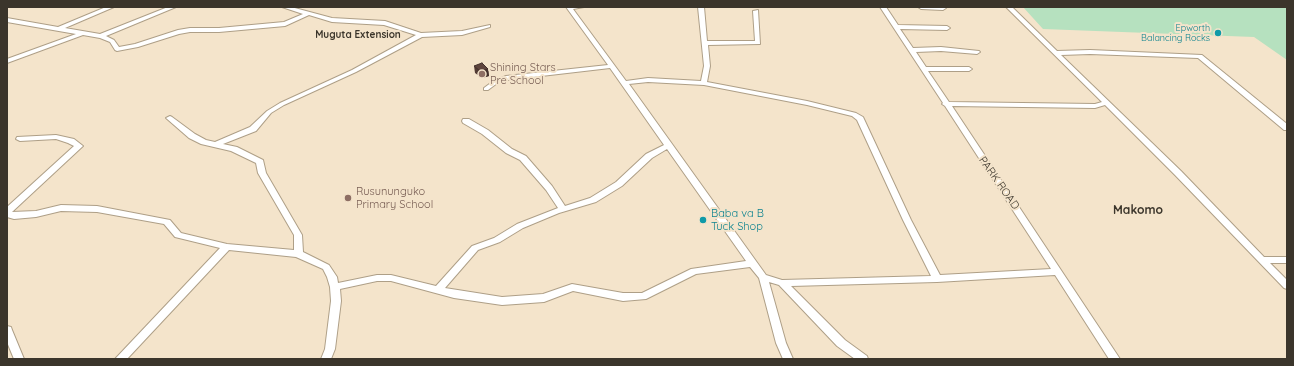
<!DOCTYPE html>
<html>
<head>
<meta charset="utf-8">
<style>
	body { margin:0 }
	#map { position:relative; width:1294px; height:366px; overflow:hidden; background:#f4e4cb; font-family:Quicksand,sans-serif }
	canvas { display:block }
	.frame { position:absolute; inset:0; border:8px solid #3b352b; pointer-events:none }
</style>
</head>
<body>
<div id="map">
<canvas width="1294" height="366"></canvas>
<div class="frame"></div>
</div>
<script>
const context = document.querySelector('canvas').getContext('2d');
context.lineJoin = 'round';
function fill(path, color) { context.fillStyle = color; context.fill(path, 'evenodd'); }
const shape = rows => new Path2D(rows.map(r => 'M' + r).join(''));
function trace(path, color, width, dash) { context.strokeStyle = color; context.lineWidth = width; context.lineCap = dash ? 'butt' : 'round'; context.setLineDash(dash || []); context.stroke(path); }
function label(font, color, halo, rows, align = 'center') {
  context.font = font + ' Quicksand,sans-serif'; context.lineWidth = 4; context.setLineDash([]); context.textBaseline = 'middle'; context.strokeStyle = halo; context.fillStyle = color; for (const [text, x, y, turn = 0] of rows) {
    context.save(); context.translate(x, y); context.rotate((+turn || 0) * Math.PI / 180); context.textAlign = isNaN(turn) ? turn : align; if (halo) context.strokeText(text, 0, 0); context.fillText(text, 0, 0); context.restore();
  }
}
fill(shape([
	[1023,7,1287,7,1287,60,1254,37,1043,29]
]), '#b6e1bf');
const minor = shape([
	[106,7,114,7,65,28,100,34,168,7,176,7,106,36,114,40,119,47,135,44,178,30,190,28,219,28,284,22,303,14,282,7,291,7,332,18,385,21,421,33,462,31,490,25,490,27,462,35,422,37,356,72,284,105,271,113,256,131,223,144,237,147,263,160,266,173,302,235,303,252,329,265,337,277,338,283,377,275,391,275,436,286,472,246,494,238,517,224,558,208,546,190,520,160,506,153,482,134,463,123,462,121,463,119,469,119,488,130,512,149,526,156,552,186,565,206,590,198,616,182,646,154,664,145,610,68,507,80,496,84,488,90,484,90,484,88,492,82,506,76,608,65,566,7,584,7,573,9,626,81,648,78,701,81,704,66,698,7,704,7,707,41,755,41,753,11,758,10,760,44,708,45,710,66,707,82,807,101,856,113,863,117,911,220,940,275,1051,269,945,106,942,104,943,103,880,7,886,7,898,25,947,26,950,28,947,30,900,29,913,48,941,47,979,51,980,52,977,54,941,51,916,52,926,67,969,67,972,69,969,71,928,71,949,102,1095,104,1102,102,1006,7,1012,7,1057,51,1090,50,1202,55,1287,124,1287,130,1284,130,1198,58,1090,54,1061,55,1181,171,1264,257,1287,257,1287,263,1270,263,1287,280,1287,289,1284,288,1175,175,1105,105,1095,108,952,106,1120,359,1109,359,1055,275,937,282,791,286,845,340,867,356,868,359,855,359,837,346,779,285,769,282,786,343,793,359,783,359,776,343,759,278,750,267,696,274,646,299,623,301,573,291,544,302,502,305,454,298,391,281,377,281,340,289,341,301,335,349,331,359,321,359,325,349,331,301,330,287,327,277,323,269,296,257,229,250,127,359,115,359,220,248,175,237,164,224,97,212,61,211,36,217,14,219,7,217,7,207,74,146,68,143,56,139,20,141,16,139,17,137,56,135,74,139,83,146,12,212,36,211,61,205,97,206,170,220,181,233,227,244,294,250,294,235,258,173,256,163,231,151,201,144,189,138,166,118,170,116,172,117,195,134,206,140,215,142,250,127,267,111,280,103,352,70,416,35,384,25,332,22,309,15,285,26,219,32,190,32,179,34,138,47,117,51,115,50,110,42,100,38,83,35,7,63,7,59,76,34,7,22,7,18,58,27,106,7],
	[648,82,704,85,807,105,852,116,857,120,903,220,931,276,782,280,766,275,629,84,648,82],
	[667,149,746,261,691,269,642,293,623,293,572,284,543,294,502,297,445,288,478,250,500,242,523,228,559,213,596,202,622,186,652,158,667,149],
	[918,7,945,7,946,8,943,10,921,9,918,7],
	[7,326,11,327,12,330,24,359,14,359,7,342,7,326]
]);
trace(minor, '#ae9f87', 2);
fill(minor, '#fff');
fill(shape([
	[474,66,488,69,489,76,482,78,475,73]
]), '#523b34');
fill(shape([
	[488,69,489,76,482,78,480,71]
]), '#42302b');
const building = shape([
	[482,63,488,69,480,71,474,66,482,63]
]);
fill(building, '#5f453d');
trace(building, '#42302b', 1);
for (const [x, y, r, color] of [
	[1218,33,4,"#0f9aa8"],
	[482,74,4,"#8d6e63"],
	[348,198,4,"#8d6e63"],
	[703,220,4,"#0f9aa8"]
]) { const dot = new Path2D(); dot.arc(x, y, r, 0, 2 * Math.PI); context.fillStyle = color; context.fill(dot); trace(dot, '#f4e4cb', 1.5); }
label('9px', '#0d838f', '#f4e4cb', [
	["Epworth",1210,28],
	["Balancing Rocks",1210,38]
], 'right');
label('bold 10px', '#3b352b', '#f4e4cb', [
	["Muguta Extension",358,35]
]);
label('11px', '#785e54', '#f4e4cb', [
	["Shining Stars",490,68],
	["Pre School",490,81],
	["Rusununguko",356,192],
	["Primary School",356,205]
], 'left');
label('11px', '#3b352b', '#f4e4cb', [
	["PARK ROAD",999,183,55]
]);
label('11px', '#0d838f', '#f4e4cb', [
	["Baba va B",711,214],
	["Tuck Shop",711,227]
], 'left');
label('bold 12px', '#3b352b', '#f4e4cb', [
	["Makomo",1138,210]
]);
</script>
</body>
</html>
